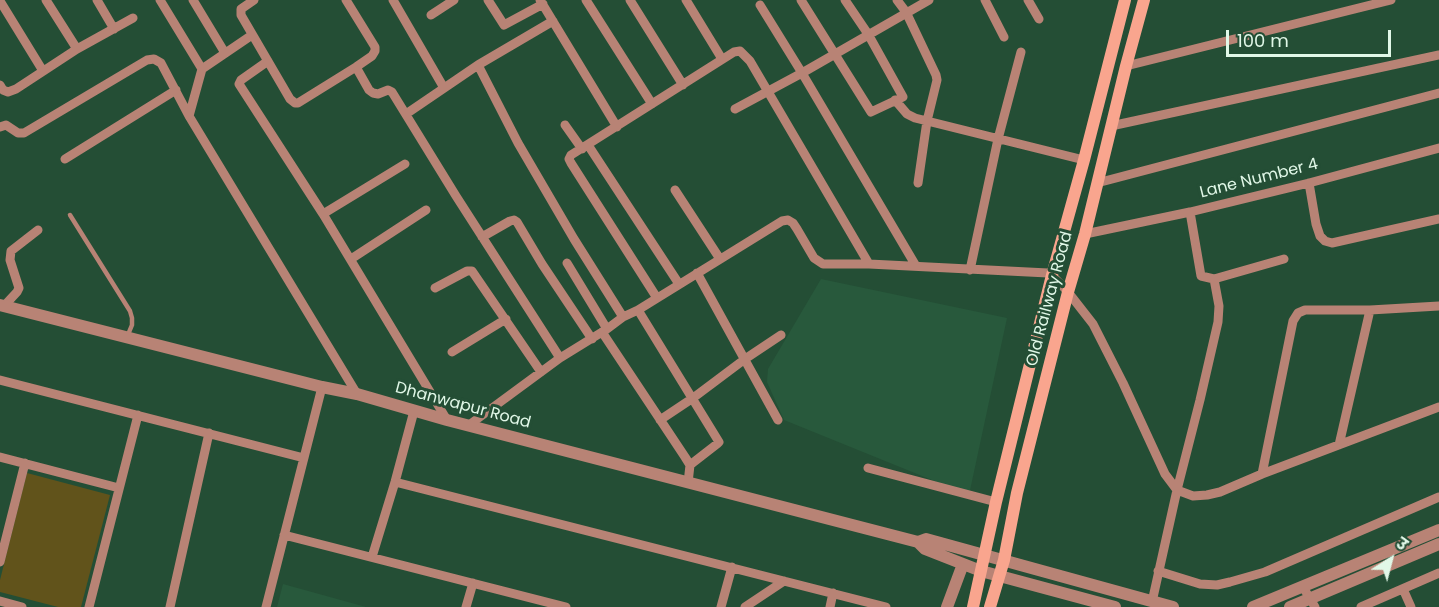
<!DOCTYPE html>
<html>
<head>
<meta charset="utf-8">
<style>
	body { margin:0 }
	#map { position:relative; width:1439px; height:607px; overflow:hidden; background:#244e35; font-family:Poppins,"Noto Sans Devanagari",sans-serif }
	canvas { display:block }
	.north { position:absolute; left:1361px; top:529px; width:60px; height:60px; -webkit-text-stroke:4px #244e35; paint-order:stroke; rotate:36deg; font-size:16px; font-weight:700; line-height:24px; text-align:center; color:#e1f8e8 }
	.north::after { content:''; display:block; margin:auto; width:21px; height:27px; background:#e1f8e8; clip-path:polygon(50% 0,100% 100%,50% 72%,0 100%) }
	.scale { position:absolute; left:1226px; top:30px; width:165px; height:27px; box-sizing:border-box; border:3px solid #e1f8e8; border-top:0; padding-left:8px; font-size:18px; line-height:21px; white-space:nowrap; color:#e1f8e8; -webkit-text-stroke:4px #244e35; paint-order:stroke }
</style>
</head>
<body>
<div id="map">
<canvas width="1439" height="607"></canvas>
<div class="north">उ</div>
<div class="scale">100 m</div>
</div>
<script>
const context = document.querySelector('canvas').getContext('2d');
context.lineJoin = 'round';
function fill(path, color) { context.fillStyle = color; context.fill(path, 'evenodd'); }
const shape = rows => new Path2D(rows.map(r => 'M' + r).join(''));
function trace(path, color, width, dash) { context.strokeStyle = color; context.lineWidth = width; context.lineCap = dash ? 'butt' : 'round'; context.setLineDash(dash || []); context.stroke(path); }
function label(font, color, halo, rows, align = 'center') {
  context.font = font + ' Poppins,sans-serif'; context.lineWidth = 6; context.setLineDash([]); context.textBaseline = 'middle'; context.strokeStyle = halo; context.fillStyle = color; for (const [text, x, y, turn = 0] of rows) {
    context.save(); context.translate(x, y); context.rotate((+turn || 0) * Math.PI / 180); context.textAlign = isNaN(turn) ? turn : align; if (halo) context.strokeText(text, 0, 0); context.fillText(text, 0, 0); context.restore();
  }
}
fill(shape([
	[821,279,1007,318,969,495,784,420,767,382,768,369],
	[283,584,366,607,277,607]
]), '#28593c');
fill(shape([
	[27,473,110,495,81,607,58,607,0,592,0,580]
]), '#61531b');
trace(shape([
	[70,215,130,311,132,318,132,325,127,337]
]), '#b88375', 4.5);
trace(shape([
	[46,0,77,49],
	[97,0,114,29],
	[160,0,202,69],
	[193,0,225,53],
	[254,0,241,9,241,15,290,99,295,103,298,103,356,67,372,56,375,51,375,47,346,0],
	[393,0,444,88],
	[488,0,504,25,543,4],
	[540,0,617,127],
	[586,0,652,104],
	[630,0,683,85],
	[686,0,722,59],
	[801,0,871,112,903,97,868,34,845,0],
	[897,0,906,12,936,75,937,80,927,121,918,183],
	[985,0,1004,37],
	[1028,0,1039,19],
	[0,1,43,71],
	[760,5,802,73,916,266],
	[431,15,454,0],
	[268,61,241,80,239,84,323,214,447,420],
	[478,65,518,143,574,239,623,317],
	[1126,66,1391,0],
	[356,67,369,90,373,93,378,94,388,90,392,92,456,196,560,358],
	[0,85,3,90,8,92,16,89,77,49,133,18],
	[895,100,907,114,915,118,1084,160],
	[735,109,802,73,929,0],
	[406,114,478,65,553,21],
	[189,116,202,69,252,35],
	[565,125,582,149],
	[1111,126,1439,55],
	[0,127,6,125,18,133,24,133,147,60,154,59,161,63,189,116,357,394],
	[588,145,679,284],
	[65,159,176,90],
	[1097,183,1439,93],
	[1309,183,1316,224,1320,236,1325,241,1332,243,1439,219],
	[675,190,720,259],
	[1190,212,1201,276,1214,279,1284,259],
	[323,214,405,164],
	[1085,234,1190,212,1309,183,1439,148],
	[482,237,510,221,514,220,517,222,542,264,592,339],
	[351,259,426,210],
	[567,263,607,329],
	[970,270,998,139,1021,52],
	[697,273,778,420],
	[435,288,467,271,472,271,541,372],
	[657,298,571,163,569,159,571,155,734,52,740,51,750,61,869,264],
	[4,306,17,292,19,288,10,260,11,251,38,230],
	[638,310,719,442,717,444,690,465],
	[602,332,685,457,690,465,688,483],
	[452,352,506,319],
	[0,380,304,458],
	[660,420,693,398,745,359,781,335],
	[469,425,560,358,607,329,623,317,638,310,782,221,788,220,793,223,797,229,814,258,823,264,869,264,1048,273,1052,275,1068,292,1093,324,1123,383,1165,474,1177,490,1193,496,1207,495,1220,492,1262,474,1439,407],
	[1339,445,1370,310],
	[0,457,119,488],
	[868,468,996,502],
	[1262,474,1293,321,1298,313,1305,310,1370,310,1439,306],
	[395,482,886,607],
	[284,535,566,607],
	[372,557,395,482,414,411],
	[0,562,25,463],
	[1158,571,1200,584,1217,585,1230,582,1265,572,1439,497],
	[1303,587,1315,607],
	[1403,589,1411,607],
	[0,601,22,607],
	[1152,602,1177,490,1200,400,1218,322,1219,306,1214,279],
	[89,607,138,415],
	[170,607,209,433],
	[266,607,322,387],
	[466,607,473,583],
	[721,607,732,567],
	[745,607,784,581],
	[830,607,833,593],
	[1361,607,1439,573]
]), '#b88375', 9);
trace(shape([
	[0,305,322,387,357,394,447,420,918,542,925,549,981,571,1115,607],
	[918,542,926,539,1173,607],
	[947,607,963,564],
	[1253,607,1439,530],
	[1290,607,1439,544]
]), '#b88375', 12);
trace(shape([
	[973,607,996,502,1052,275,1084,160,1125,0],
	[990,607,1004,560,1017,493,1068,292,1085,234,1126,66,1144,0]
]), '#f9a58e', 12);
label('16px', '#e1f8e8', '#244e35', [
	["Lane Number 4",1259,179,-14],
	["Old Railway Road",1050,299,-75],
	["Dhanwapur Road",463,406,15]
]);
</script>
</body>
</html>
